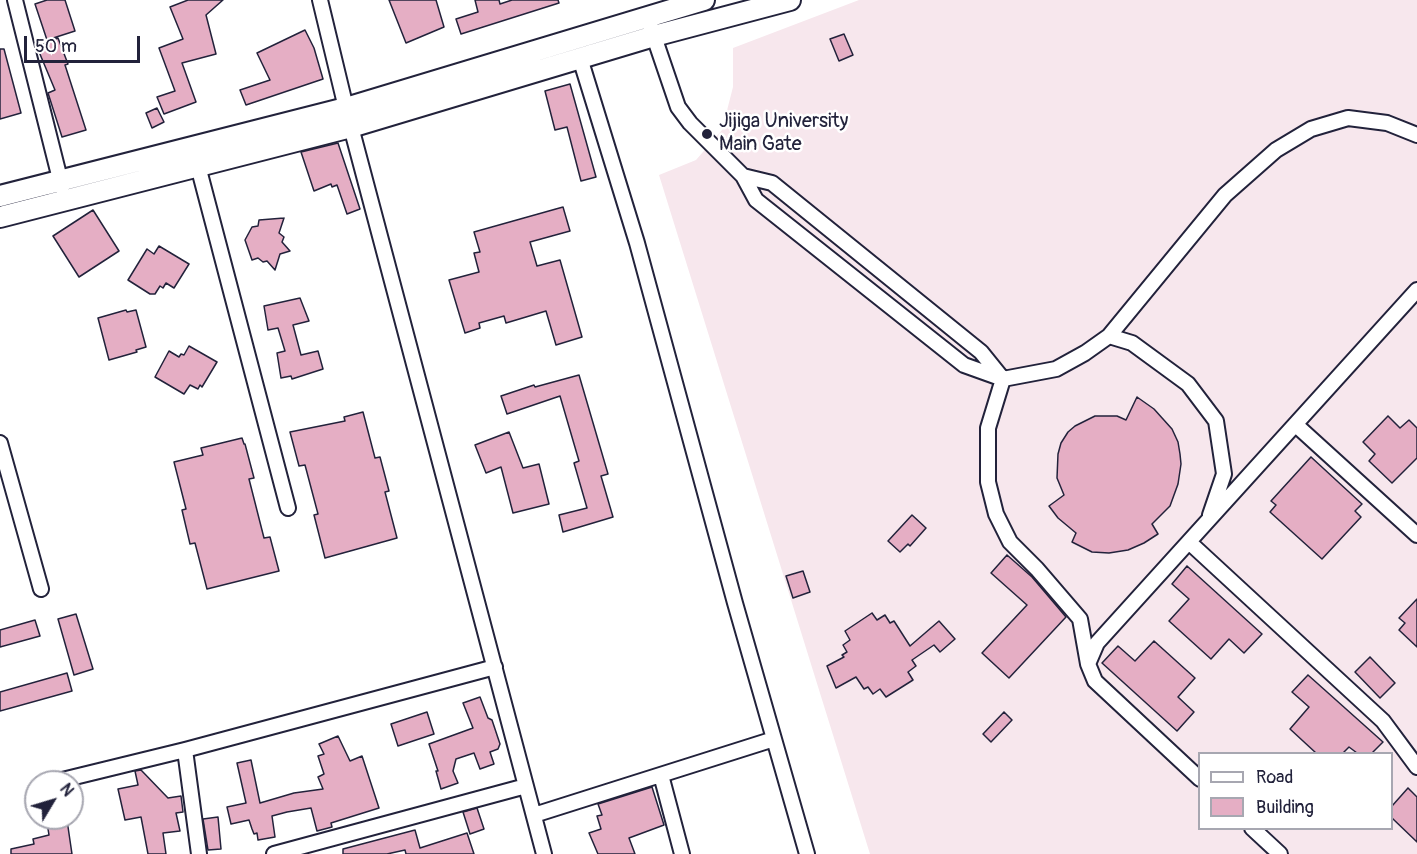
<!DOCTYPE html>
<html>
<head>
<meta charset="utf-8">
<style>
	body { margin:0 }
	#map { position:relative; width:1417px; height:854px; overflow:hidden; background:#fff; font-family:Pangolin,sans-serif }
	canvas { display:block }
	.legend { position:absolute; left:1198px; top:752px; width:195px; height:78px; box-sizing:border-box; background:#fff; border:2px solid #a7a7b1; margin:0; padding:8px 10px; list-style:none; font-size:18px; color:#22223b }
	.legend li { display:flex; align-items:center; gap:12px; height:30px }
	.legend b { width:30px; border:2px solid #a7a7b1 }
	.north { position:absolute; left:24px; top:770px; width:60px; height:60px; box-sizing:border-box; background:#fff; border:2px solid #a7a7b1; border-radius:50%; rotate:52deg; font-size:16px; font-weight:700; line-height:24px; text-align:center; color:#22223b }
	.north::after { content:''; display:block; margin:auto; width:21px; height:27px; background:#22223b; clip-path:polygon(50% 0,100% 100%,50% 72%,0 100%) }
	.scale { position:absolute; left:24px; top:36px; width:116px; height:27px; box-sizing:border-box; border:3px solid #22223b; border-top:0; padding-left:8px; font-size:18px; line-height:21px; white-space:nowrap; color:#22223b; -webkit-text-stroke:4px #fff; paint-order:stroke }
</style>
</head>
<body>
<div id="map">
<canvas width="1417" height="854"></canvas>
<ul class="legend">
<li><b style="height:8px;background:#fff"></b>Road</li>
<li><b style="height:16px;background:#e5aec4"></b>Building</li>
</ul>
<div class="north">N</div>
<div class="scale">50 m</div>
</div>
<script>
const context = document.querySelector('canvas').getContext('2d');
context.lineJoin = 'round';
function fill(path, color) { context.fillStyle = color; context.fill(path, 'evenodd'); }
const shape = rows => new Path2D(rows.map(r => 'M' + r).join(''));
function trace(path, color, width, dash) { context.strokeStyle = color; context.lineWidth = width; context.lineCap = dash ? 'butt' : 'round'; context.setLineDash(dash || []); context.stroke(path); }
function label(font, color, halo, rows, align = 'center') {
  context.font = font + ' Pangolin,sans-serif'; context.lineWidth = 5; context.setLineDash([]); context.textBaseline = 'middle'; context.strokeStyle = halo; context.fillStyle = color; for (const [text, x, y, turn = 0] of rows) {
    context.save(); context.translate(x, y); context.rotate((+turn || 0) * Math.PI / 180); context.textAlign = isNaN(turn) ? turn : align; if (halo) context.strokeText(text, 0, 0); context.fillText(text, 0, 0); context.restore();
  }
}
fill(shape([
	[859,0,1417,0,1417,854,870,854,659,175,696,160,722,130,733,87,733,48],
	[1200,754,1392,754,1392,828,1200,828]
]), '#f7e7ed');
const building = shape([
	[47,0,65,0,75,31,47,40,35,4,47,0],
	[188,0,223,0,206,15,216,54,182,63,196,102,164,114,157,97,175,91,159,48,183,39,170,7,188,0],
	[389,0,436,0,444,27,406,43,389,0],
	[475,0,499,0,500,4,512,0,558,0,559,3,461,34,456,19,478,12,475,0],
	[305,30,314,48,323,79,246,105,240,90,270,80,257,53,305,30],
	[844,34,853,55,839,61,830,39,844,34],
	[58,38,68,64,65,65,86,130,62,137,48,93,55,90,37,47,58,38],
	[0,49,4,49,21,113,0,119,0,49],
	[570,84,596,177,581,181,567,127,555,130,545,91,570,84],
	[157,108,164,122,152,128,146,113,157,108],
	[338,143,360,209,347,214,337,185,332,187,331,184,314,191,301,152,338,143],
	[563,207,570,231,530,242,537,266,560,260,582,337,556,345,546,311,506,323,504,316,479,323,480,328,465,333,449,280,479,272,474,253,480,252,474,232,563,207],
	[93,210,119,251,79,277,53,236,93,210],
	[284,218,279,233,284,237,282,242,290,251,280,254,275,270,267,261,263,262,258,258,252,260,245,240,252,227,258,226,259,220,284,218],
	[159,246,189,264,174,288,166,283,163,288,160,286,155,294,150,294,128,280,147,249,154,254,159,246],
	[300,298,309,321,293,325,301,355,318,351,323,369,292,379,291,376,281,378,277,353,285,351,278,328,268,330,264,306,300,298],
	[126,310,127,312,136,310,146,347,136,350,137,352,109,360,98,318,126,310],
	[189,346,217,362,202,387,200,385,198,389,190,385,184,394,155,377,169,351,179,357,181,354,184,355,189,346],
	[579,375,608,474,601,476,613,517,563,532,559,515,587,508,574,463,579,461,560,396,507,414,501,396,534,385,535,387,579,375],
	[1137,397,1154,409,1172,429,1178,442,1180,454,1181,464,1178,484,1170,506,1152,524,1158,534,1144,543,1128,550,1109,553,1092,552,1072,542,1076,533,1058,518,1049,506,1064,495,1057,478,1058,454,1061,443,1068,432,1075,426,1095,416,1117,416,1126,420,1137,397],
	[363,412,375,458,380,457,389,491,385,492,397,538,325,558,314,515,318,514,305,465,299,466,290,432,345,421,344,417,363,412],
	[1388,416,1400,428,1409,420,1417,428,1417,458,1392,483,1369,461,1375,454,1363,442,1388,416],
	[509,432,523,468,539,464,549,504,513,513,501,467,486,473,475,445,509,432],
	[242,438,244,444,245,444,254,478,249,479,264,538,270,537,279,571,207,589,195,543,190,544,182,510,186,509,174,462,203,455,201,448,242,438],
	[1311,457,1362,504,1355,511,1361,517,1322,559,1270,512,1276,505,1271,501,1311,457],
	[912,515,926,528,910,546,908,544,900,552,888,541,912,515],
	[1007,555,1032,577,1066,617,1009,678,982,653,1027,605,991,573,1007,555],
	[1187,566,1262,634,1244,653,1229,639,1211,659,1169,621,1189,599,1172,584,1187,566],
	[803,571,810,592,793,598,786,576,803,571],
	[1417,599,1417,647,1399,630,1405,623,1399,618,1417,599],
	[872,613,877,620,885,615,890,623,894,621,910,646,939,621,955,639,940,652,934,645,912,660,916,666,908,672,913,680,886,697,880,689,873,694,868,687,864,689,856,677,836,688,827,666,844,657,842,655,847,652,843,645,850,640,845,631,872,613],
	[76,614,93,669,74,675,58,619,76,614],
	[35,620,40,636,0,647,0,630,35,620],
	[1154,641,1195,678,1178,697,1194,712,1177,731,1102,663,1118,646,1135,661,1154,641],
	[1370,657,1395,683,1380,698,1355,672,1370,657],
	[67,673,72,691,0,711,0,692,67,673],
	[1308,675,1383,742,1372,753,1357,753,1349,747,1343,753,1316,753,1290,729,1309,707,1292,692,1308,675],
	[480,697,488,718,492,720,500,744,498,749,490,752,494,764,480,769,474,753,456,759,453,771,458,783,441,789,436,771,438,771,429,744,473,728,463,703,480,697],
	[427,712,434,734,398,746,391,724,427,712],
	[1004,712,1012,720,991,742,983,734,1004,712],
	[338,736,350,761,362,756,379,808,331,823,332,827,317,831,311,808,287,812,272,816,275,837,258,840,257,833,254,834,252,829,249,820,231,824,227,807,246,803,237,763,251,760,260,803,294,793,323,789,318,777,324,774,318,756,324,754,319,744,338,736],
	[141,770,168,798,181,796,183,812,176,813,180,831,163,833,166,854,148,854,141,817,125,820,118,789,138,785,135,771,141,770],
	[652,787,664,825,629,838,635,854,598,854,589,833,601,829,597,816,602,815,598,804,652,787],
	[1408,788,1417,797,1417,842,1392,818,1392,806,1408,788],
	[477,808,484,829,470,834,463,812,477,808],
	[218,817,221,849,208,850,203,819,218,817],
	[67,820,72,854,11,854,11,849,34,844,33,839,49,835,47,823,67,820],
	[415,830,420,848,467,833,474,854,406,854,405,850,387,854,343,854,343,849,415,830]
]);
fill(building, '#e5aec4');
trace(building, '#22223b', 1.5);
const minor = shape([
	[15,0,62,187],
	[320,0,346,108,544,854],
	[647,16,678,107,690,123,743,176,756,200,964,365,1003,379,1056,369,1085,353,1109,336,1225,195,1276,150,1311,129,1348,118,1387,123,1417,135],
	[580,58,637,243,735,603,807,854],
	[198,166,288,508],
	[743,176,772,183,981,352,1002,378],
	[1109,336,1132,343,1188,384,1216,421,1224,474,1210,515],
	[1003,379,988,428,988,482,996,514,1010,542,1037,569,1080,619,1088,664,1095,681,1200,779],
	[1296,425,1417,535],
	[0,443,41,589],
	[1189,542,1383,721,1417,767],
	[1088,664,1097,643,1417,290],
	[185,750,199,854],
	[661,775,682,854],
	[54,782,185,750,495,667],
	[534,815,774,739],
	[1252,828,1280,854],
	[274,854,526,786]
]);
const secondary = shape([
	[0,196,346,108,704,0],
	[0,217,351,127,654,36,790,0]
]);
trace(minor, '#22223b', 18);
trace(secondary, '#22223b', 24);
trace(minor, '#fff', 14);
trace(secondary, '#fff', 20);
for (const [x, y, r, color] of [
	[707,134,6,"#22223b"]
]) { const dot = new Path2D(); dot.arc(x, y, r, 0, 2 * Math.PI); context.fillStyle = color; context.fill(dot); trace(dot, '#fff', 2); }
label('20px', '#22223b', '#fff', [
	["Jijiga University",719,122],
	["Main Gate",719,145]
], 'left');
</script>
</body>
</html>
